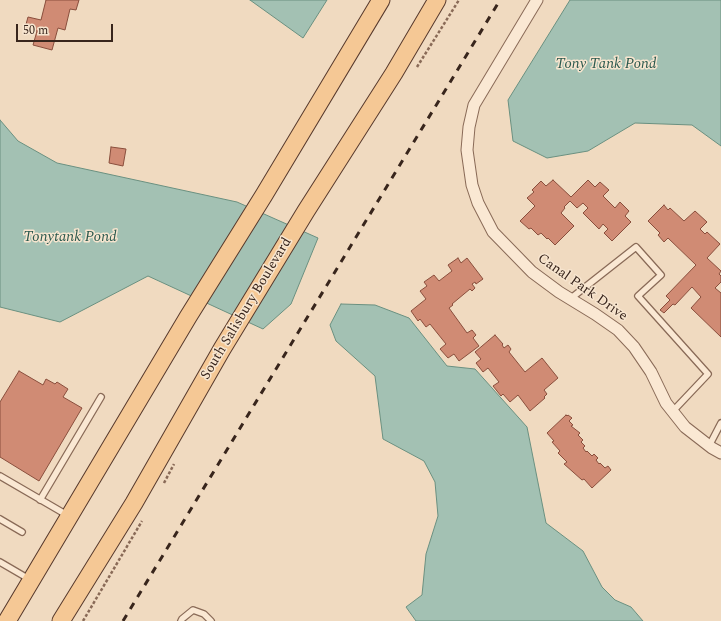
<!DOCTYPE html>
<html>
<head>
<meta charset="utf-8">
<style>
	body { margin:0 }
	#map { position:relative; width:721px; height:621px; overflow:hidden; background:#f0dac0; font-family:Spectral,serif }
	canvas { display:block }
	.scale { position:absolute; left:16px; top:24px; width:97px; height:18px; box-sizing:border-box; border:2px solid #38251c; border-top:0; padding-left:5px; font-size:12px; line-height:14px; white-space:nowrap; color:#38251c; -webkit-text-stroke:3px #f7e5cf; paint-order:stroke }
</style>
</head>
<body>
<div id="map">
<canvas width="721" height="621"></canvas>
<div class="scale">50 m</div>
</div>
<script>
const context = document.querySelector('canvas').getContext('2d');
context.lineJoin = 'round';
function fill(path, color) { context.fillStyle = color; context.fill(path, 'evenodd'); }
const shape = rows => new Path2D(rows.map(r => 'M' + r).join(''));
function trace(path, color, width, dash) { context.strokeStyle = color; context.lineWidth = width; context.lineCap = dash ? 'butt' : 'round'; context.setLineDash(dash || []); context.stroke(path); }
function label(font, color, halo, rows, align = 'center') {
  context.font = font + ' Spectral,serif'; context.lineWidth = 3; context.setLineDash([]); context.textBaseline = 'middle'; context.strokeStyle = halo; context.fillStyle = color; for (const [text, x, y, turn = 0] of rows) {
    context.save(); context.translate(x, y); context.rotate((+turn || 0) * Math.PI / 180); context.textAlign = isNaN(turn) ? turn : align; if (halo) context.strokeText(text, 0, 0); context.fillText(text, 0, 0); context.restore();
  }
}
const water = shape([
	[250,0,327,0,303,38,250,0],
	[570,0,721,0,721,146,692,125,635,123,588,151,547,158,513,141,508,100,570,0],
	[0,120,18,141,57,163,237,202,318,238,291,304,263,329,148,276,60,322,0,307,0,120],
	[341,304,375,305,409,318,447,366,475,369,527,427,546,523,583,551,602,587,615,600,631,607,643,621,416,621,406,607,422,595,426,554,438,516,435,482,424,461,383,439,375,376,336,341,330,325,341,304]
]);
fill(water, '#a3c1b3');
trace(water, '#6a9080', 1);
const building = shape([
	[46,0,79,0,76,10,70,9,65,30,58,28,52,50,33,45,37,31,25,28,28,17,41,20,46,0],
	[111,147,126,149,123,166,109,163,111,147],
	[553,180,571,197,588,180,595,187,600,182,609,190,603,196,615,208,620,202,629,211,625,216,631,222,612,241,604,233,608,229,603,224,599,229,583,213,588,208,583,203,577,208,570,201,564,207,565,208,561,213,574,226,555,245,548,238,547,239,541,233,538,235,531,228,529,229,520,221,535,206,527,198,534,192,532,190,541,181,546,186,553,180],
	[664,205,668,210,670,208,684,221,695,211,707,222,700,229,705,234,707,232,720,244,707,258,721,271,719,274,721,276,721,282,715,288,721,293,721,337,691,308,701,297,692,287,675,305,673,304,664,313,660,310,670,300,666,296,696,265,668,238,664,242,658,235,660,233,648,221,664,205],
	[458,258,461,263,467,258,483,279,476,284,475,282,472,284,475,288,472,291,470,289,452,304,453,305,449,308,467,333,472,330,476,335,473,338,479,346,459,361,454,354,448,358,440,349,446,344,430,324,426,327,420,319,418,321,411,311,426,299,420,291,427,286,424,282,434,275,439,281,452,271,448,265,458,258],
	[495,335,503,344,502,345,504,348,508,345,511,349,509,352,525,372,542,358,558,378,544,390,547,394,544,397,545,398,530,411,518,395,510,402,503,394,501,396,493,386,499,382,488,368,483,372,476,363,481,359,475,352,495,335],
	[19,371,43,385,46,379,55,384,57,382,68,389,63,397,82,408,39,481,0,457,0,402,19,371],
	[566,415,567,416,568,415,572,418,569,421,573,425,571,426,580,433,578,435,583,440,581,442,585,446,583,448,586,452,587,451,592,456,594,454,598,458,596,460,599,464,600,463,605,468,608,466,611,470,592,488,584,479,582,480,564,464,567,462,558,453,560,451,552,442,554,441,547,433,566,415]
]);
fill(building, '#d08b74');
trace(building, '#894e3c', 1);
const service = shape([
	[570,299,636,247,661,275,638,296,708,374,673,411],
	[709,446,721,423],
	[0,476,67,515],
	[40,500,101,397],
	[0,519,22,532],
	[0,562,29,579],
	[181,621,182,619,193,610,204,614,211,621]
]);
const minor = shape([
	[537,0,474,105,469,127,467,150,472,185,478,203,493,232,532,272,559,292,595,314,618,330,634,347,651,372,666,403,685,427,712,448,721,453]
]);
const primary = shape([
	[7,621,188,317,264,195,381,0],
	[61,621,134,503,222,349,306,211,394,73,437,0]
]);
trace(service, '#896a57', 8);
trace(minor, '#896a57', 13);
trace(primary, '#57392c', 19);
trace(shape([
	[417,67,459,0],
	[164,483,174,464],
	[83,621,142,521]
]), '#896a57', 2.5, [3, 2]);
trace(service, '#fae8d3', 5.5);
trace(minor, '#fae8d3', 11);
trace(primary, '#f5c895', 17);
trace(shape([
	[123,621,500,0]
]), '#38251c', 3, [7, 7]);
label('14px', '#38251c', '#f7e5cf', [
	["Canal Park Drive",582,288,35],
	["South Salisbury Boulevard",247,309,-59]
]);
label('italic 15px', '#2b594e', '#f7e5cf', [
	["Tony Tank Pond",606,65],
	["Tonytank Pond",70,238]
]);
</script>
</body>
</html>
